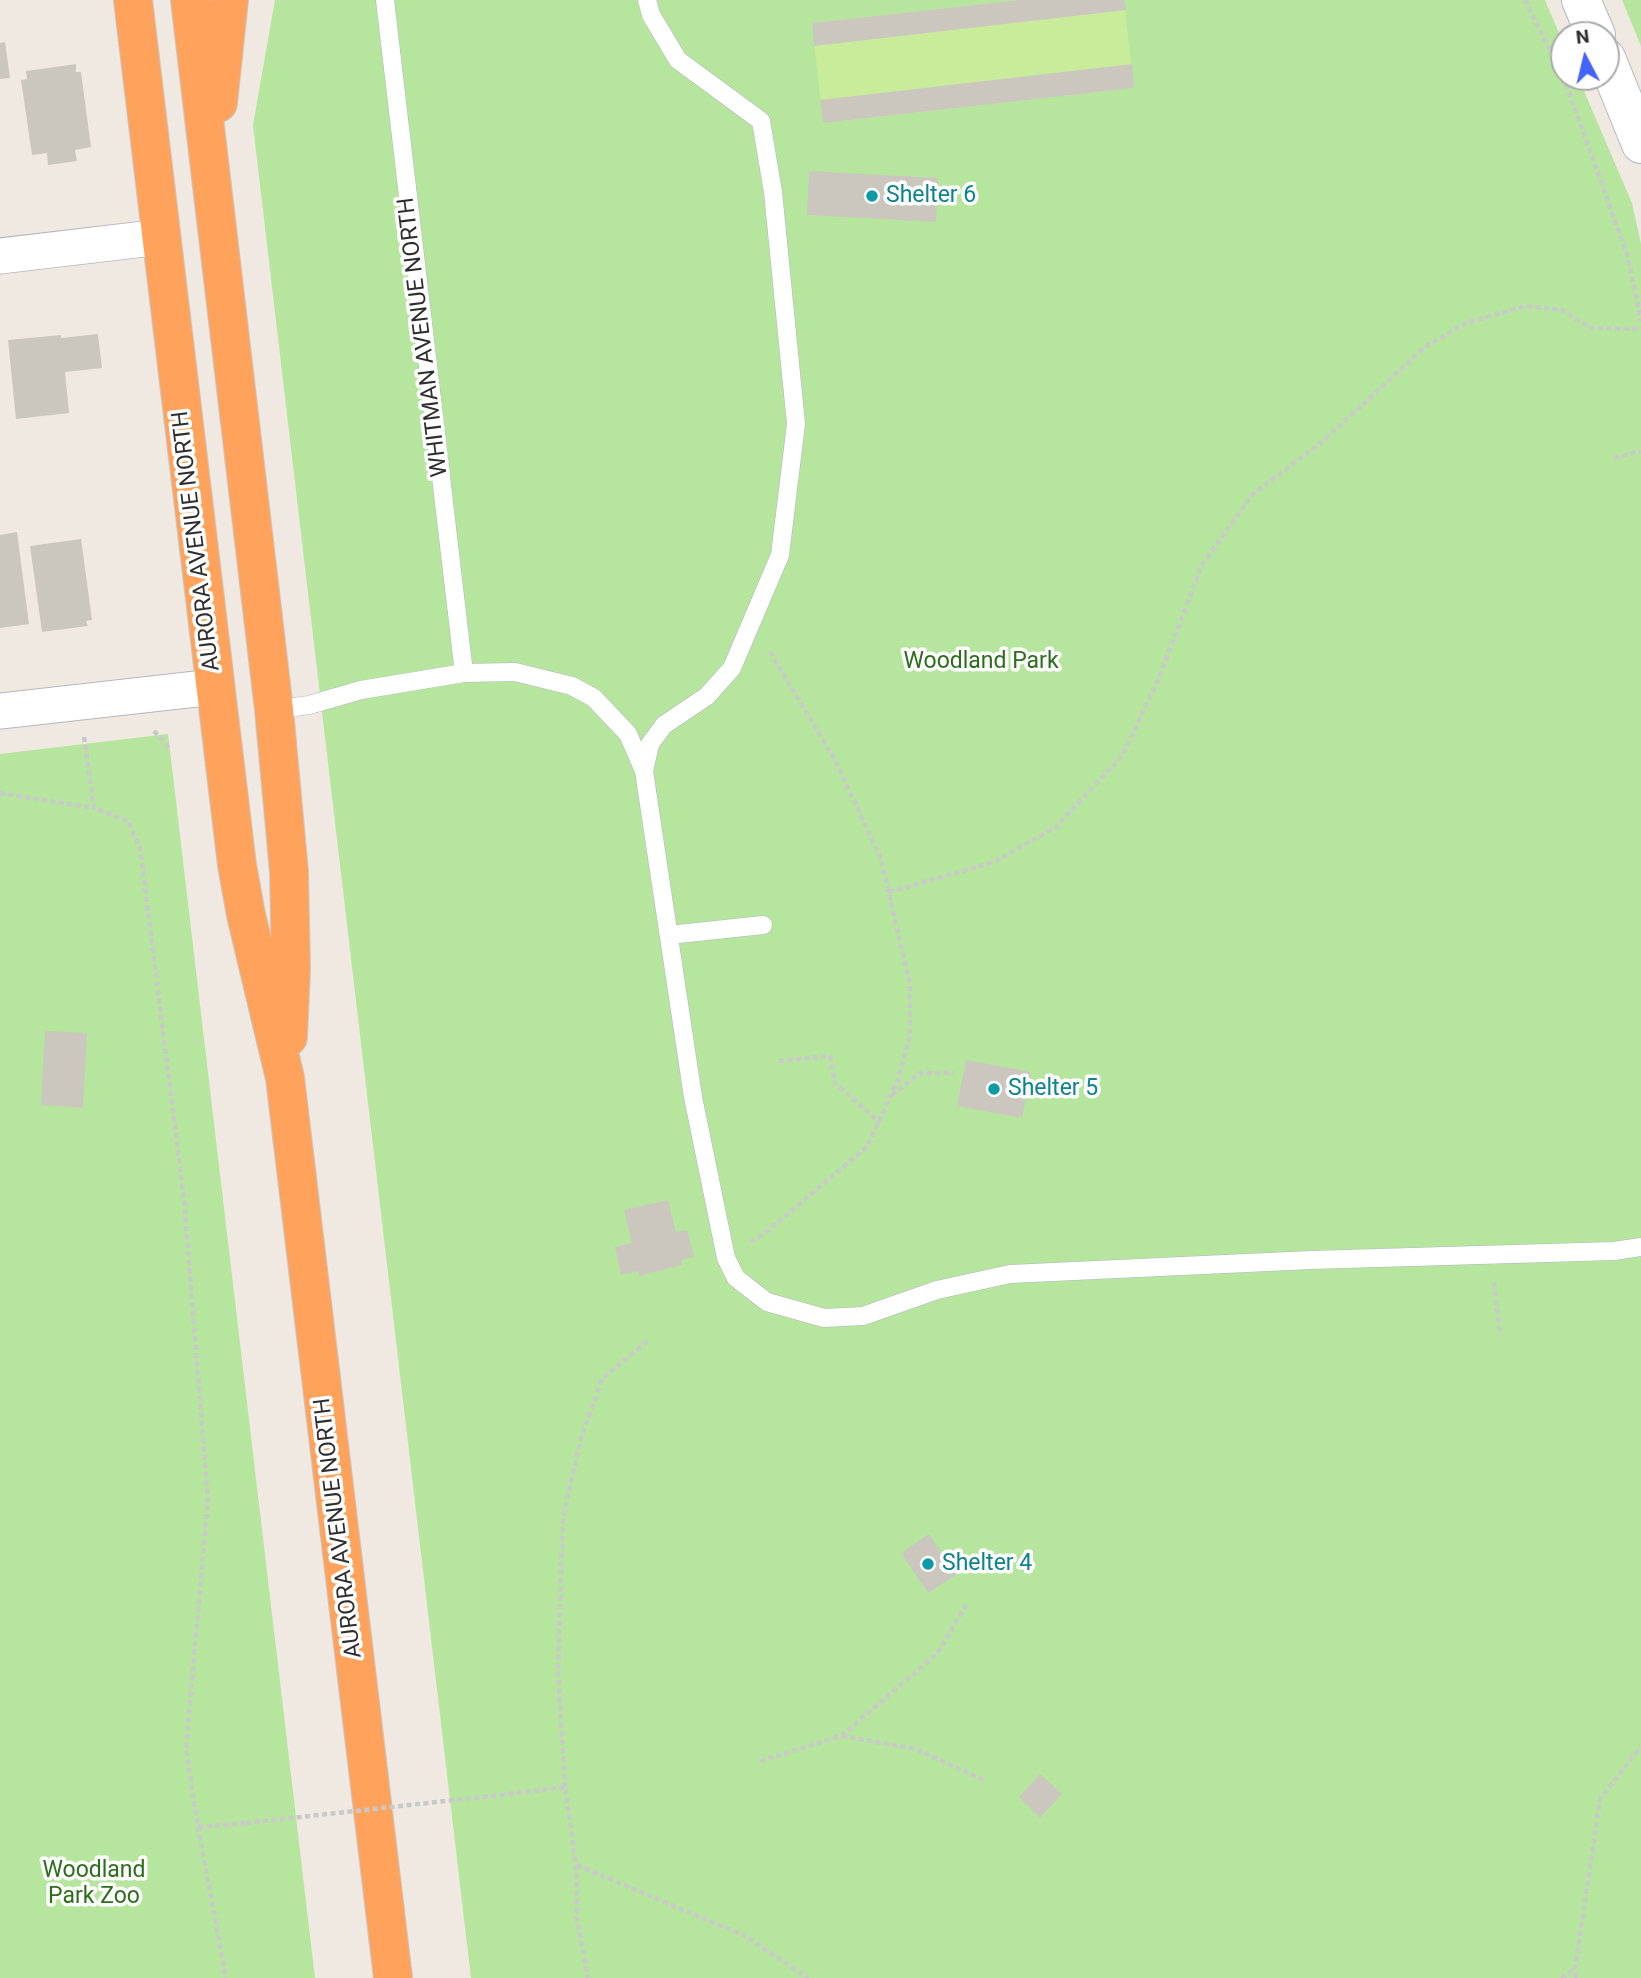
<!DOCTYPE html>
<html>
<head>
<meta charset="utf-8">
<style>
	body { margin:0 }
	#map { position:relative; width:1641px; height:1978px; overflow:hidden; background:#efe9e1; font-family:Roboto,sans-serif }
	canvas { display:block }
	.north { position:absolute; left:1550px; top:21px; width:70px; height:70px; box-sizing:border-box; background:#fff; border:2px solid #ababab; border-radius:50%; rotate:353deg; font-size:19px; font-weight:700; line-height:28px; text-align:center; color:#2e2e2e }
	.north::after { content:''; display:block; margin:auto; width:24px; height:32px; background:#4264fb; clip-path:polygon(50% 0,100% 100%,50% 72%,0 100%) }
</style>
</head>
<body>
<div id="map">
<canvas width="1641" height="1978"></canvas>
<div class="north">N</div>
</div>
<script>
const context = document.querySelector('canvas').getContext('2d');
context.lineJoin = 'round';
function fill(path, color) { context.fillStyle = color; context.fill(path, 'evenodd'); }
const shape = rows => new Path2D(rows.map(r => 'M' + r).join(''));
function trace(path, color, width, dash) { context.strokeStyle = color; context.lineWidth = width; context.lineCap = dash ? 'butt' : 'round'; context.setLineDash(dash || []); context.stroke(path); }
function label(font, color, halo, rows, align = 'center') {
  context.font = font + ' Roboto,sans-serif'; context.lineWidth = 7; context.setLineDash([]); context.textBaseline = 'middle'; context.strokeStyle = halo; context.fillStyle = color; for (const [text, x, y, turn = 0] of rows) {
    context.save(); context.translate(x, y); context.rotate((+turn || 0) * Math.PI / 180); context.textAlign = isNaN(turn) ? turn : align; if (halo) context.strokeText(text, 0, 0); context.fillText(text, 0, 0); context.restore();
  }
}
fill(shape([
	[275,0,1545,0,1564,45,1564,77,1578,77,1632,203,1641,244,1641,1978,471,1978,253,125],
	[1622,0,1641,0,1641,46],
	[168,734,315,1978,0,1978,0,754]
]), '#b6e59e');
fill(shape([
	[1019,0,1124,0,1134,88,823,123,812,23]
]), '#c9ec9a');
fill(shape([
	[1019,0,1124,0,1126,10,814,46,812,23],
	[5,42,10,78,0,79,0,43],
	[76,64,76,72,81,72,91,147,75,150,77,161,48,165,47,153,32,155,21,80,27,79,26,71],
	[1132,64,1134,88,823,123,820,100],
	[809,171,938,178,936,222,807,215],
	[98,334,102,368,65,372,69,413,16,419,8,340,61,335,61,338],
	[17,532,29,624,0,628,0,535],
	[81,539,92,620,86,621,88,626,42,632,30,546],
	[45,1031,87,1033,83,1108,41,1105],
	[966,1060,1031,1072,1022,1118,957,1106],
	[668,1200,676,1232,687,1230,694,1257,681,1260,682,1265,639,1276,638,1271,621,1275,615,1247,632,1243,624,1210],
	[929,1534,956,1575,928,1593,901,1553],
	[1040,1774,1062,1794,1040,1818,1019,1797]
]), '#cbc7bf');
const lane = shape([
	[385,0,464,673],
	[274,710,309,705,361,690,464,673,515,672,572,686,594,698,628,734,644,771,693,1097,726,1258,736,1278,767,1302,824,1318,863,1316,937,1290,1010,1274,1311,1260,1614,1251,1641,1247],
	[644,771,650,744,664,725,707,696,732,668,780,555,796,424,773,192,761,121,678,60,651,15,647,0],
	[669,935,763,925]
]);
const street = shape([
	[0,256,161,237],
	[0,711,214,687]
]);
const secondary = shape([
	[1581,0,1596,35],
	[1606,58,1641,144]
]);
const highway = shape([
	[133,0,237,865,246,915,285,1078,393,1978],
	[190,0,274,710,289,872,291,969,288,1037],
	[218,103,229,0]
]);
trace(lane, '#b4b7c1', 19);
trace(street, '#b4b7c1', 37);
trace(secondary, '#b4b7c1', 40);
trace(highway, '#c9c9c9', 40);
trace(shape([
	[1525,0,1564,78,1628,258,1641,321],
	[1614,458,1641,451],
	[154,731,170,749],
	[84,737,94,808,128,821,140,848,184,1199,208,1500,186,1749,198,1827,226,1978],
	[0,793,94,808],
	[889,892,994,862,1056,827,1122,756,1158,680,1202,565,1251,496,1322,442,1425,347,1466,323,1526,306,1562,310,1590,328,1641,329],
	[779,1061,830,1056,835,1083,880,1123],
	[892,1095,920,1073,954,1073],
	[751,1242,765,1233,867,1147,899,1077,910,1035,910,984,881,859,835,760,769,650],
	[1494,1283,1500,1335],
	[842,1736,916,1749,986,1781],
	[760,1761,841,1736,937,1654,966,1605],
	[565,1787,558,1671,563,1516,582,1435,602,1379,649,1340],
	[500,1795,565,1787,576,1865,577,1920,588,1978],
	[198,1827,246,1823],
	[577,1865,745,1936,808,1978],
	[1561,1978,1575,1969],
	[1576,1978,1575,1969,1600,1799,1641,1746]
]), '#c9c9c9', 4.5, [5, 3.5]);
trace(lane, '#fff', 18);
trace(street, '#fff', 35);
trace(secondary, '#fff', 38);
trace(highway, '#ffa35c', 38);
trace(shape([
	[246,1823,500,1795]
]), '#c9c9c9', 4.5, [5, 3.5]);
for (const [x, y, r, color] of [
	[872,196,7,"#0f9aa8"],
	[994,1089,7,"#0f9aa8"],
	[928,1564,7,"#0f9aa8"]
]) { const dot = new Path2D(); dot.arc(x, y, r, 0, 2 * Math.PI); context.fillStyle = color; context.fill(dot); trace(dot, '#fff', 2.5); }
label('23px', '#0d838f', '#fff', [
	["Shelter 6",886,196],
	["Shelter 5",1008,1089],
	["Shelter 4",942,1564]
], 'left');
label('23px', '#2e2e2e', '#fff', [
	["WHITMAN AVENUE NORTH",424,337,-97],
	["AURORA AVENUE NORTH",197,541,-97],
	["AURORA AVENUE NORTH",339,1528,-97]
]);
label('23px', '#2c6e1b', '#fff', [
	["Woodland Park",981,662],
	["Woodland",94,1871],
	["Park Zoo",94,1897]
]);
</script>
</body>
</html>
